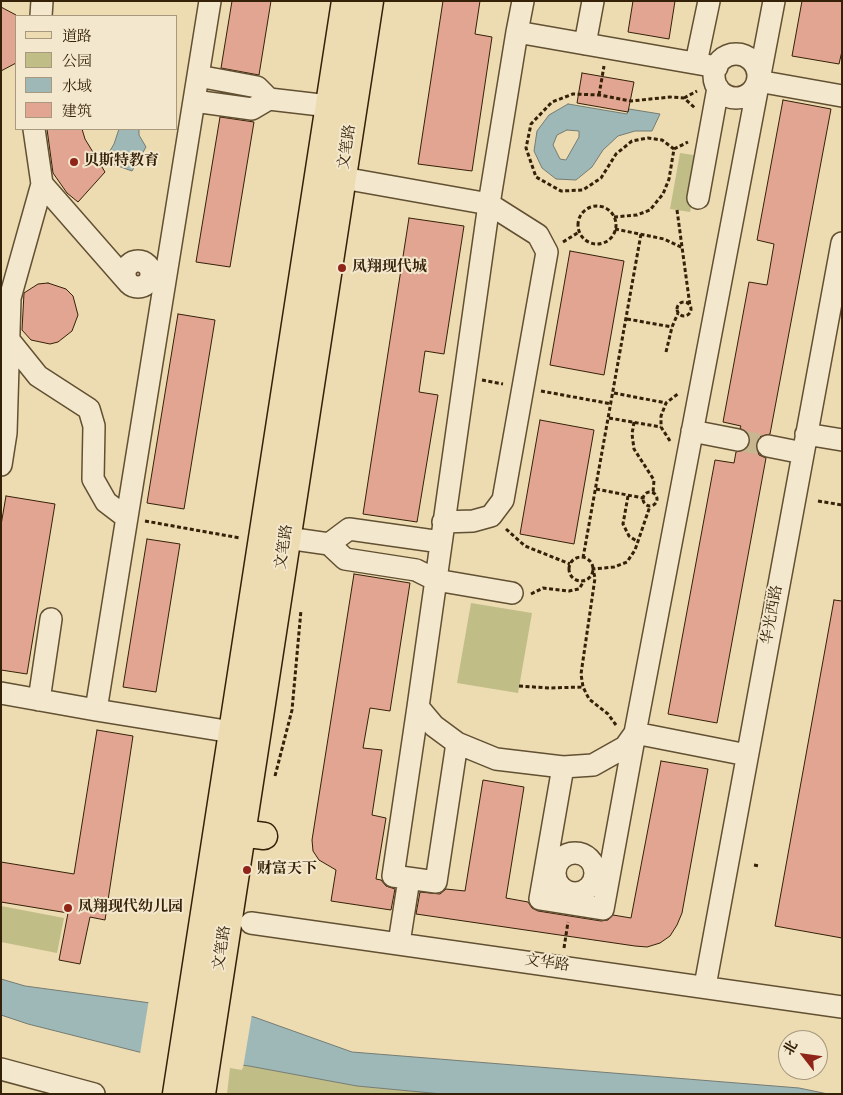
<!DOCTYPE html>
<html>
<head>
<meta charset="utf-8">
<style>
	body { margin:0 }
	#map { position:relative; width:843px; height:1095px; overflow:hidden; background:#eddbb2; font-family:"IM FELL DW Pica","Noto Serif SC",serif }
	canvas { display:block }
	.frame { position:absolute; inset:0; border:2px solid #342108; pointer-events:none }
	.legend { position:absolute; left:15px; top:15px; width:162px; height:115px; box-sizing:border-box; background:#f3e8cd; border:1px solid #a7987e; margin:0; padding:6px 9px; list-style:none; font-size:15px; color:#342108 }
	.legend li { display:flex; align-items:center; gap:10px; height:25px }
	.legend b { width:25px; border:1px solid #a7987e }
	.north { position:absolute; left:778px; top:1030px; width:50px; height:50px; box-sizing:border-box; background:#f3e8cd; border:1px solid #a7987e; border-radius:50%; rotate:300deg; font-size:14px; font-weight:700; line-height:20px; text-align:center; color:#342108 }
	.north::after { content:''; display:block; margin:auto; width:18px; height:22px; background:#8f2418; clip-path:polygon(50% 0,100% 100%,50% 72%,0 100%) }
</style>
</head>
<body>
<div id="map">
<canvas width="843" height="1095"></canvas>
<div class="frame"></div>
<ul class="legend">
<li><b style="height:6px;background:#eddbb2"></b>道路</li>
<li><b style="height:14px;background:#c0bd87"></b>公园</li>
<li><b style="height:14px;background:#9eb8b8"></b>水域</li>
<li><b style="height:14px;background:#e1a592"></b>建筑</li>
</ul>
<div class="north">北</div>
</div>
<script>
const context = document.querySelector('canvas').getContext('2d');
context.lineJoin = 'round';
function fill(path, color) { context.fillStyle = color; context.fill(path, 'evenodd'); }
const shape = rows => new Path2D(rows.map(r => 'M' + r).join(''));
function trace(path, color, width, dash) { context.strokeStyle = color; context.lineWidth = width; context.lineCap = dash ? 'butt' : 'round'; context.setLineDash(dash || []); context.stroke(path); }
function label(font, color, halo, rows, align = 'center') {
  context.font = font + ' "IM FELL DW Pica","Noto Serif SC",serif'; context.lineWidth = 4; context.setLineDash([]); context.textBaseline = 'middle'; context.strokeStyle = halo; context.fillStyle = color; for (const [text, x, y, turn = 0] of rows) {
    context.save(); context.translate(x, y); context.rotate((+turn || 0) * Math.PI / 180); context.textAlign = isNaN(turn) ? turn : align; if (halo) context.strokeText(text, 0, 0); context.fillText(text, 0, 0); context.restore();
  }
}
fill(shape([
	[680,153,700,156,690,212,670,209],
	[471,603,532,613,518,693,457,683],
	[1,906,64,918,57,953,1,942],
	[243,1065,357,1086,442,1094,227,1094,230,1068,242,1070]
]), '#c0bd87');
const water = shape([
	[568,104,627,114,629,109,660,114,652,131,635,131,618,136,603,150,592,167,576,180,556,179,542,168,534,151,537,131,549,115,568,104],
	[567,130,579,131,579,137,566,160,560,159,553,145,557,135,567,130],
	[119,129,139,129,139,135,146,147,132,171,104,161,114,144,119,129],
	[1,979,25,986,254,1017,352,1052,799,1088,828,1094,442,1094,357,1086,249,1066,139,1052,28,1024,1,1015,1,979]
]);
fill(water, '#9eb8b8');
trace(water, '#747c72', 1);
fill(shape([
	[149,999,252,1014,243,1068,140,1054]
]), '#eddbb2');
const building = shape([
	[232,1,271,1,259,75,221,68,232,1],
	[443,1,480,1,475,34,492,37,472,171,418,164,443,1],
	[633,1,675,1,669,39,628,32,633,1],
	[802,1,842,1,842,51,839,64,792,56,802,1],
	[1,7,16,15,16,63,1,71,1,7],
	[582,73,634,82,628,112,577,103,582,73],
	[783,100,831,109,770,434,759,437,756,444,759,455,766,458,717,723,668,714,715,460,734,463,736,452,747,449,750,442,750,436,740,428,741,426,723,422,749,282,767,285,774,244,757,240,783,100],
	[220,117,254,122,230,267,196,262,220,117],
	[47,129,82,129,85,139,105,172,78,202,67,193,53,173,47,129],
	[409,218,464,226,444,354,425,351,419,392,438,395,417,522,363,514,409,218],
	[570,251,624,261,604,375,550,365,570,251],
	[134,263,145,266,147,270,148,276,141,283,131,266,134,263],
	[48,283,66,289,73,296,78,315,72,331,58,342,50,344,31,340,22,330,24,293,38,284,48,283],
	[178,314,215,320,184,509,147,503,178,314],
	[540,420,594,430,574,544,520,534,540,420],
	[6,496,55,504,27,674,1,670,1,525,6,496],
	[147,539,180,544,156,692,123,687,147,539],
	[354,574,410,583,390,711,370,708,363,748,382,750,372,815,386,818,376,879,381,880,386,886,395,889,391,910,331,901,336,870,319,860,313,851,312,840,354,574],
	[834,600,842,601,842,938,775,926,834,600],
	[97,730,133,736,105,920,90,917,80,964,59,960,68,913,1,902,1,862,74,874,97,730],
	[661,761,708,769,682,913,677,925,670,936,660,943,647,947,635,946,416,914,420,892,440,894,446,889,465,891,483,780,524,787,506,898,528,902,532,908,538,911,601,921,608,920,613,915,631,918,661,761]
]);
fill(building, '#e1a592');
trace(building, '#342108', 1);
trace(shape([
	[738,440,768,446]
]), '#c8b690', 21, [21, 11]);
const minor = shape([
	[41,16,42,1],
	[517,32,523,1],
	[585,44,593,1],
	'714 76a22 22 0 1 1 44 0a22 22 0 1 1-44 0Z',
	[696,63,709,1],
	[717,67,517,32,489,204,418,707,434,726,457,743,496,759,563,767,593,765,625,747,635,733,774,1],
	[198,76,257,87,269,99,329,106],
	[758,81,842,96],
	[194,101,252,109,269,99],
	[343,178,489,204,538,235,547,252,503,500,491,516,473,521,443,522],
	[42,184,127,281],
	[698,198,718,88],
	'125 274a13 13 0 1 1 26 0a13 13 0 1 1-26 0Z',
	[9,340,38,376,89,409,94,426,93,479,106,502,127,518],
	[692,431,738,440],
	[806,434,842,440],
	[768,446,803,453],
	[1,465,6,433,10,298,42,184,34,129],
	[287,538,329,544,345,559,416,570,436,580,512,593],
	[329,544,349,529,441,542],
	[1,693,96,710,210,1],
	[39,700,51,619],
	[418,707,393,876,436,882,457,743],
	[96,710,232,732],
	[563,767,540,899,603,909,635,733,747,755],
	'555 873a20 20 0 1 1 40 0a20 20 0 1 1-40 0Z',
	[251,923,842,1007],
	[399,943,409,879],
	[705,986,842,243],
	[1,1069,94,1094]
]);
const major = shape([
	[241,833,264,836],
	[176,1094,345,1],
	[202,1094,370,1]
]);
trace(minor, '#625032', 24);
trace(major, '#342108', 29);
trace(shape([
	[599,95,604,66],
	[684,98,697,91],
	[674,149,688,142],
	'578 225a19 19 0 1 1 38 0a19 19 0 1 1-38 0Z',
	[677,210,690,306],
	[614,217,637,215,650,210,663,194,669,179,674,149,662,140,648,138,632,141,616,154,601,178,583,190,561,191,536,177,526,148,531,124,552,102,573,94,599,95,631,101,670,97,684,98,695,108],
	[615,229,664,239,683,248],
	[563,242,579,232],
	'677 309a7 7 0 1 1 14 0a7 7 0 1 1-14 0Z',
	[627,319,672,327],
	[666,352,672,327,678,313],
	[482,380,503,384],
	[541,391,612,404],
	[614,393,666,403],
	[609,418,661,427],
	[634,422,632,434,634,449,654,480,653,493],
	[670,441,661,427,661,416,666,403,679,393],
	[596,489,643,498],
	'643 499a7 7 0 1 1 14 0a7 7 0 1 1-14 0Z',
	[628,496,623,524,629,536,638,542],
	[818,501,842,505],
	[145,521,240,538],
	[506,529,525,546,570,564],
	'569 569a12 12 0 1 1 24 0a12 12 0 1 1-24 0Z',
	[583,558,641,234],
	[531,594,543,588,569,591,579,589,584,581],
	[519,686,549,688,583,687],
	[616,725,608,714,589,699,583,687,581,674,595,578,593,569,614,567,627,562,635,550,650,506],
	[275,776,292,710,301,610],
	[754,865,760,866],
	[564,948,568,922]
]), '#342108', 3, [4, 2.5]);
trace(minor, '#f3e8cd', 21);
trace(major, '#eddbb2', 26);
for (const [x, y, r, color] of [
	[74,162,5,"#8f2418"],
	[342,268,5,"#8f2418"],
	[247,870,5,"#8f2418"],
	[68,908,5,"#8f2418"]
]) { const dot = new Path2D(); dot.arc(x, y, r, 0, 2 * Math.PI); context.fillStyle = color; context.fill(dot); trace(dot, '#f3e8cd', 2); }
label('15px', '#342108', '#f3e8cd', [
	["文笔路",348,147,-81],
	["文笔路",285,547,-81],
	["华光西路",773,615,-80],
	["文笔路",223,948,-81],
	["文华路",547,964,8]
]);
label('bold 15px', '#342108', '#f3e8cd', [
	["贝斯特教育",84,162],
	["凤翔现代城",352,268],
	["财富天下",257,870],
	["凤翔现代幼儿园",78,908]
], 'left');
</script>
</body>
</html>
